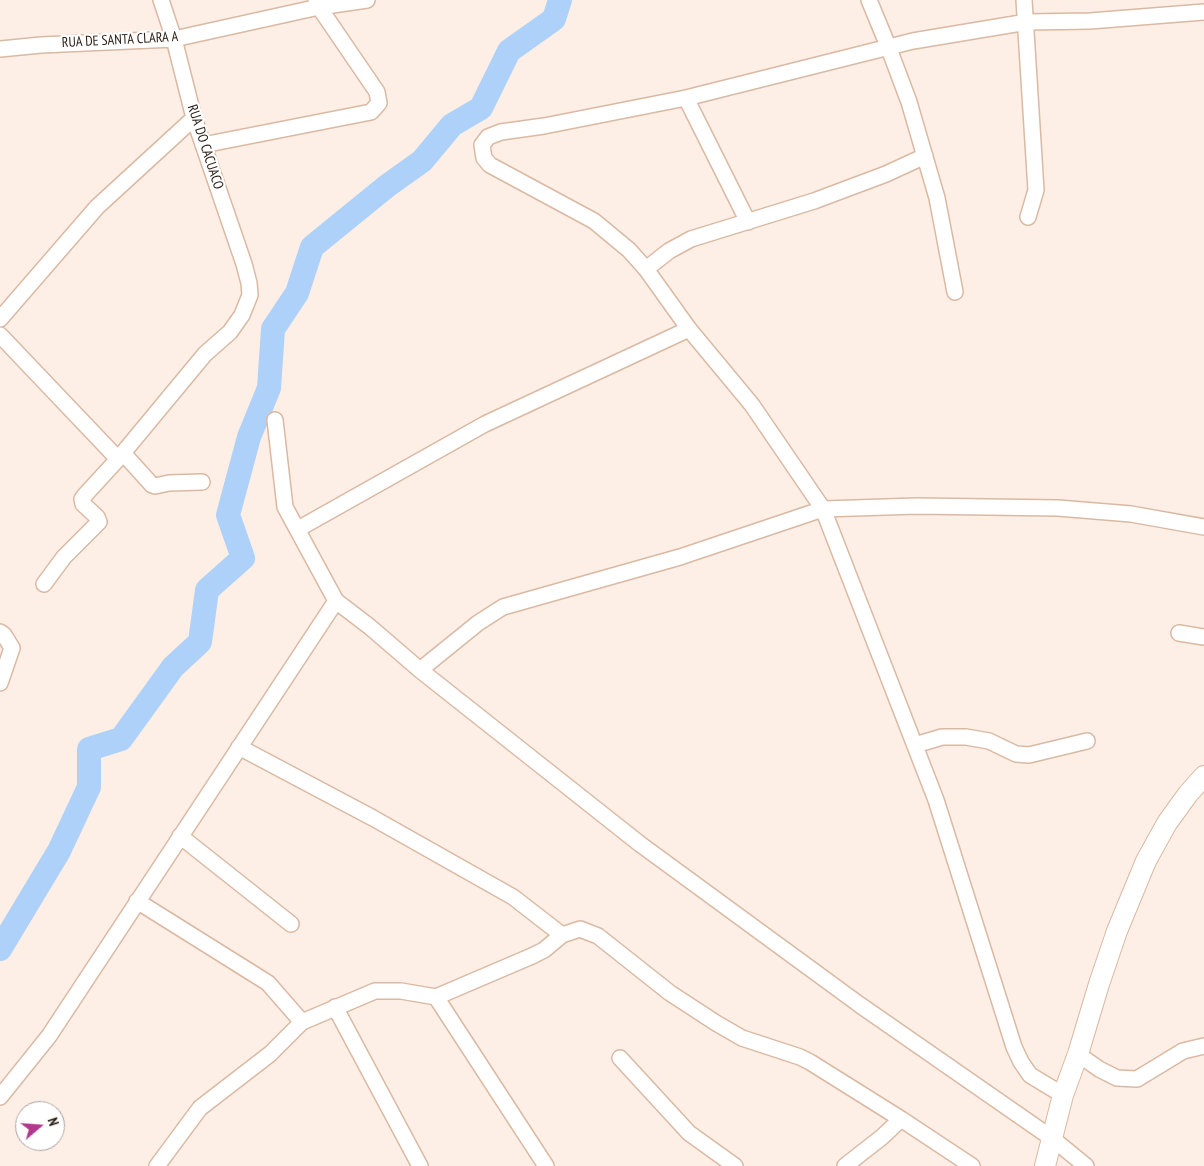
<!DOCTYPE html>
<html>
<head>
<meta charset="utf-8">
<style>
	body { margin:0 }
	#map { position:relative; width:1204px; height:1166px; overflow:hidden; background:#fdefe6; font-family:"PT Sans Narrow",sans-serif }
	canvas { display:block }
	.north { position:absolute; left:15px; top:1101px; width:50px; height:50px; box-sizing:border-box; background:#fff; border:1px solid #a9a4a1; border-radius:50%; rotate:72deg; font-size:14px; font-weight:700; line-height:20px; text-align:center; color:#281c13 }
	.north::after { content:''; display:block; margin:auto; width:18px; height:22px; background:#b2398d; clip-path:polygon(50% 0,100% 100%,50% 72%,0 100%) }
</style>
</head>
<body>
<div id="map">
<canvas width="1204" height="1166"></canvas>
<div class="north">N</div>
</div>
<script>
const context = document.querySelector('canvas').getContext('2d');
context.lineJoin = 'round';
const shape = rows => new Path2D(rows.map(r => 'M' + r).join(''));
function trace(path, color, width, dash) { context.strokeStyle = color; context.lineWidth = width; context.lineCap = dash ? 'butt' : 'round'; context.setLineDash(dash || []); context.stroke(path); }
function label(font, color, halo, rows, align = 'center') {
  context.font = font + ' "PT Sans Narrow",sans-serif'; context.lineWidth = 4.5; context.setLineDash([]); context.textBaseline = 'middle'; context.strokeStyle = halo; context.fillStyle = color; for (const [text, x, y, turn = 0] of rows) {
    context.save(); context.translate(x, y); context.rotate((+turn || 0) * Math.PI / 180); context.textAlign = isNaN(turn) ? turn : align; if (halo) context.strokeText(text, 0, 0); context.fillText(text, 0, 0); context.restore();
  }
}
trace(shape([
	[0,949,59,851,89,787,89,749,121,739,173,667,200,642,207,590,243,558,228,515,249,437,269,388,273,329,297,293,312,247,387,186,422,161,452,125,481,108,509,51,554,19,560,0]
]), '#add1f8', 24);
const minor = shape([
	[869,0,888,46,909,102,937,198,955,292],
	[1024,0,1036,190,1028,217],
	[0,49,41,45,174,39,319,7,367,0],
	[686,98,748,222],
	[203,145,371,112,379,103,377,92,319,7,316,0],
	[646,269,669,251,691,239,814,201,886,174,925,156],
	[0,319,97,207,194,118],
	[0,335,118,459],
	[275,420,285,507,336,601,370,627,420,670,640,844,860,1005,1053,1139,1086,1166],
	[123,453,152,485,155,486,169,483,202,482],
	[298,529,485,424,689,329],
	[44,584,64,557,99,522,97,517,83,504,82,499,85,495,118,459,205,354,230,332,242,315,250,295,249,283,244,264,194,118,174,39,161,0],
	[0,632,4,635,12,648,0,683],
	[1179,633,1204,637],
	[420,670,478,623,503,607,680,557,823,509,917,506,1058,508,1131,514,1204,527],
	[915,745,942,737,966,737,989,741,1016,754,1029,755,1087,741],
	[239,747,373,818,513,897,562,935],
	[180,836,291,924],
	[137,901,268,983,302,1022],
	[436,997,546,1166],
	[335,1007,420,1166],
	[1078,1054,1099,1069,1117,1078,1137,1079,1183,1051,1204,1046],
	[620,1058,689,1133,735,1166],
	[1063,1095,1030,1075,1021,1062,1014,1047,936,800,823,509,752,405,689,329,646,269,629,250,594,221,490,165,484,158,482,145,488,137,501,132,544,126,686,98,913,41,1027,22,1090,21,1204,12],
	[0,1097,49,1036,336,601],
	[157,1166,200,1108,270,1054,302,1022,375,991,401,991,436,997,532,956,544,950,562,935,580,929,598,936,670,993,716,1023,742,1038,800,1057,810,1062,901,1119,972,1166],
	[845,1166,882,1137,901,1119]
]);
const tertiary = shape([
	[1045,1166,1063,1095,1078,1054,1099,984,1117,931,1146,861,1167,823,1188,794,1204,776]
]);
trace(minor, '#dab9a3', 18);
trace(tertiary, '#dab9a3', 22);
trace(minor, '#fff', 15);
trace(tertiary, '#fff', 20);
label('14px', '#281c13', '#fff', [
	["RUA DE SANTA CLARA A",120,40,-3],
	["RUA DO CACUACO",205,147,72]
]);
</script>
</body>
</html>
